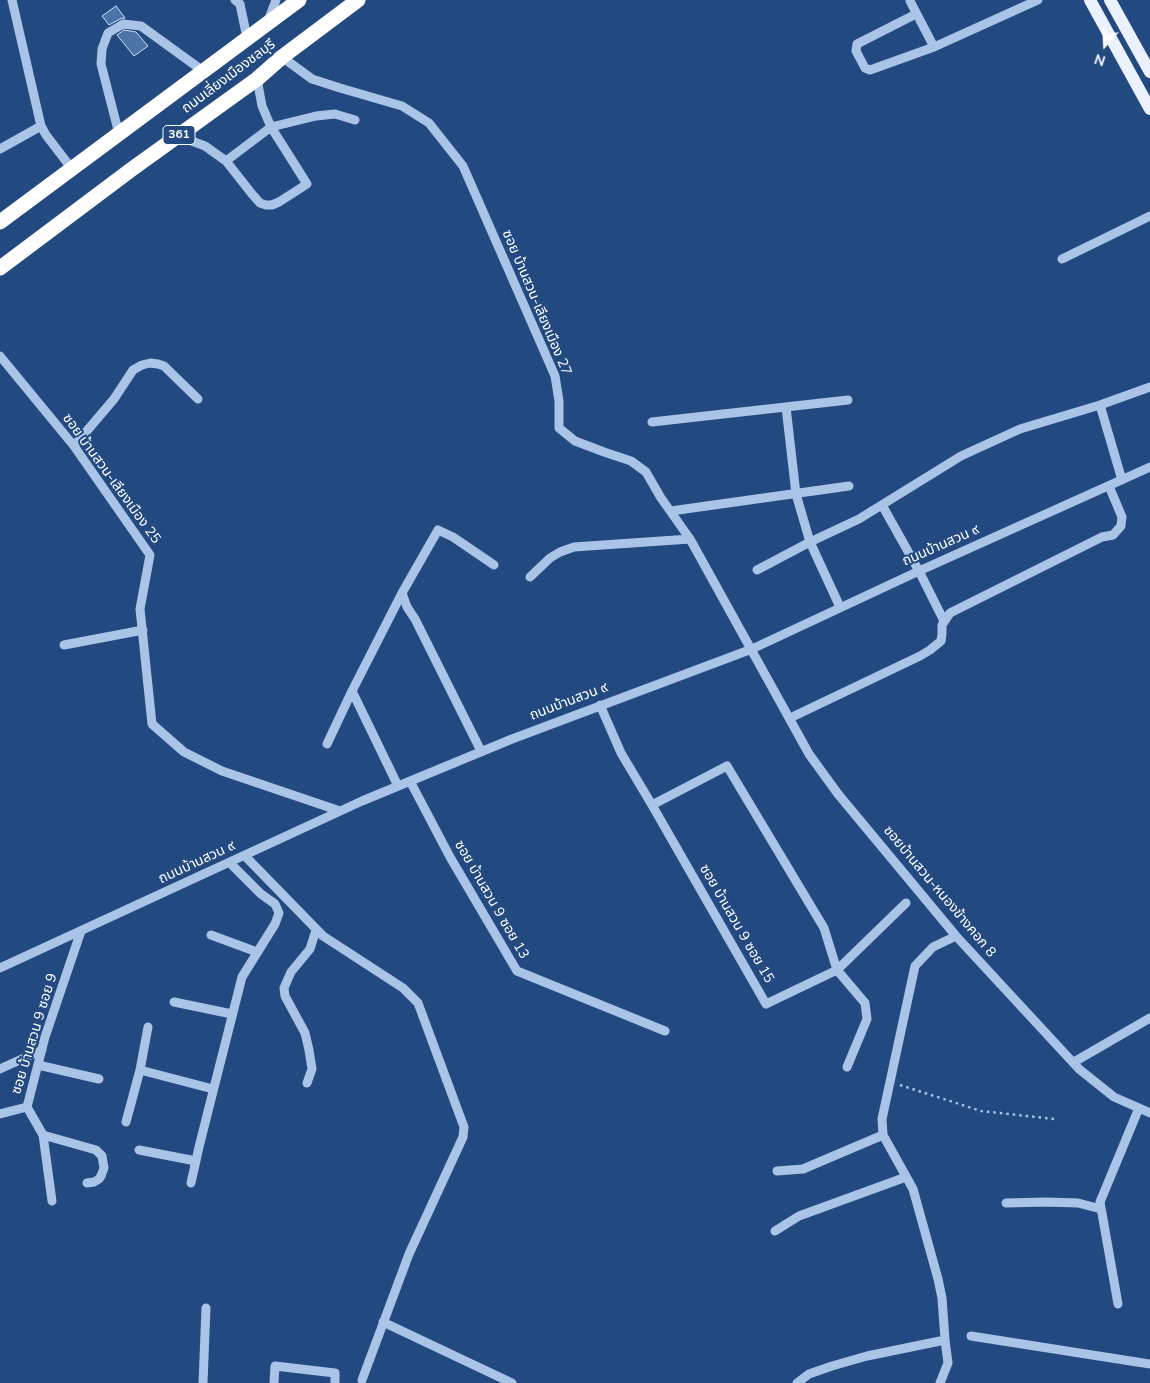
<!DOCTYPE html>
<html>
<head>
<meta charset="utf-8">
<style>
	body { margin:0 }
	#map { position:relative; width:1150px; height:1383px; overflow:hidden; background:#234a80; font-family:"Nunito Sans",sans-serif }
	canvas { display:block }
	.north { position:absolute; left:1080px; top:20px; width:50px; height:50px; -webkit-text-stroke:4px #234a80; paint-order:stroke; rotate:199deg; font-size:14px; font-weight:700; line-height:20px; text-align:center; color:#fff }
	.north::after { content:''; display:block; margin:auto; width:18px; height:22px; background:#fff; clip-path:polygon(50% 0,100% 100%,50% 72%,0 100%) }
</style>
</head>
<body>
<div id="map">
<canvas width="1150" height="1383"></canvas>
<div class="north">N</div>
</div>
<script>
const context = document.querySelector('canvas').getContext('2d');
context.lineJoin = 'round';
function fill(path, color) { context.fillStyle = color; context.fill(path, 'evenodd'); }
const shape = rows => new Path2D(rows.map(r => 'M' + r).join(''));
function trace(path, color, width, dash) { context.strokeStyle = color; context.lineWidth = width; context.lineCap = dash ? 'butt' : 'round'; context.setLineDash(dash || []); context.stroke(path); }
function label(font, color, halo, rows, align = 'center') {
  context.font = font + ' "Nunito Sans","Noto Sans Thai",sans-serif'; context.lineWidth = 4; context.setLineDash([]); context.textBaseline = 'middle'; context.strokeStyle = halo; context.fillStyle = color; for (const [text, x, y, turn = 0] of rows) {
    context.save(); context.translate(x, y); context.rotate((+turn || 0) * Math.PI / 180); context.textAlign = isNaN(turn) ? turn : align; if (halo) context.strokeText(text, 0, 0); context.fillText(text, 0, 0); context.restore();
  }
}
const building = shape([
	[116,6,125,18,120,19,109,25,102,16,116,6],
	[124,30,136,32,148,46,134,56,117,35,124,30]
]);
fill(building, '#4c74a9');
trace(building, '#cddff5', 1);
trace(shape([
	[900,1085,981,1111,1054,1119]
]), '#aac4e7', 2.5, [2.5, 4]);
trace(shape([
	[12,0,41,126,46,135,72,169],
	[235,0,240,4,247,38],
	[910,1,934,47,1038,0],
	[916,14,857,44,856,51,865,68,870,70,934,47],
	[268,21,276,0],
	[282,57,312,79,340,88,402,106,429,123,463,166,555,376,559,401,559,428,575,441,604,452,631,461,646,472,661,498,690,539,809,754,838,794,956,936,1079,1069,1114,1097,1150,1113],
	[119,134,101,64,102,49,108,33,123,24,141,26,203,71],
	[177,137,189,140,205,146,226,161,252,194,260,203,266,205,272,205,279,202,307,184,271,127,262,106,257,79],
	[0,149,41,126],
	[226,161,271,127,316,116,335,114,355,120],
	[1062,259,1150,216],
	[0,356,74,446,150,555,140,609,152,724,184,752,222,771,340,811],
	[1100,405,1122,480],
	[786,407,796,494,810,542,840,607],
	[652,422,848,400],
	[74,446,114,399,133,370,142,365,150,363,158,364,164,366,198,399],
	[882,505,919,571,944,621],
	[671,511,849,486],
	[757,570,810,542,859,519,961,456,1020,429,1100,405,1150,387],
	[530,577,550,558,560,552,574,547,690,539],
	[402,593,438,530,453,537,494,565],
	[64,645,143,630],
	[352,691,398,786],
	[600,705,621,753,652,805,766,1004,837,970,906,903],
	[790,718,920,656,930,650,941,641,942,634,942,625,950,613,1102,537,1113,535,1121,526,1122,517,1109,486],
	[327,744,352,691,402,593,407,607,415,619,481,751],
	[410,781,450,857,517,971,665,1031],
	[652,805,727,766,824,928,837,970,865,1003,867,1019,847,1067],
	[245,856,323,936,403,988,418,1003,464,1127,463,1137,409,1254,362,1380],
	[211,935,257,952],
	[0,968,362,801,512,739,752,649,919,571,1150,467],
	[174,1002,232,1014],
	[1074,1062,1150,1018],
	[38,1065,99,1079],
	[0,1069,42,1050],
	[140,1070,213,1089],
	[307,1083,312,1069,309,1050,305,1033,285,996,284,988,291,972,310,949,316,930],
	[0,1114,27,1107],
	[126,1122,140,1070,148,1027],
	[43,1135,96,1150,102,1156,104,1168,101,1176,99,1179,94,1182,87,1183],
	[139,1150,196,1161],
	[777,1171,803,1169,883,1135],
	[191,1183,199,1147,242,977,275,924,279,913,275,904,261,894,230,863],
	[52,1201,43,1135,27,1107,45,1037,81,931],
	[1006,1203,1046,1202,1078,1203,1101,1209],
	[775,1231,799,1216,906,1177],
	[1118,1304,1100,1202,1139,1108],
	[383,1322,512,1383],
	[971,1336,1150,1364],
	[945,1340,942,1298,938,1279,913,1189,883,1135,882,1119,915,966,933,947,956,936],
	[203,1383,206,1308],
	[274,1383,275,1366,335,1373,335,1383],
	[797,1383,809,1374,832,1366,867,1356,945,1340,948,1363,940,1383]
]), '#aac4e7', 9);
trace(shape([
	[1090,0,1150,109],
	[1110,0,1150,72]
]), '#ebf2fd', 12);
trace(shape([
	[0,222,299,0],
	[0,268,132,169,257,79,282,57,358,0]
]), '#fff', 15);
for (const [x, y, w] of [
	[179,135,32]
]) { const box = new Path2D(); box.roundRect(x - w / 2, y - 9.5, w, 19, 4); context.fillStyle = '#234a80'; context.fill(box); trace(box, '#fff', 1); }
label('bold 12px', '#fff', null, [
	["361",179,135]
]);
label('14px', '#fff', '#234a80', [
	["ถนนเลี่ยงเมืองชลบุรี",229,77,-37],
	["ซอย บ้านสวน-เลียงเมือง 27",536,303,67],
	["ซอย บ้านสวน-เลียงเมือง 25",111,479,54],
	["ถนนบ้านสวน ๙",941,546,-24],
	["ถนนบ้านสวน ๙",569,702,-21],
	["ถนนบ้านสวน ๙",197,863,-25],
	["ซอยบ้านสวน-หนองข้างคอก 8",939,892,50],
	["ซอย บ้านสวน 9 ซอย 13",491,900,60],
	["ซอย บ้านสวน 9 ซอย 15",736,924,60],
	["ซอย บ้านสวน 9 ซอย 9",35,1034,-73]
]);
</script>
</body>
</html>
